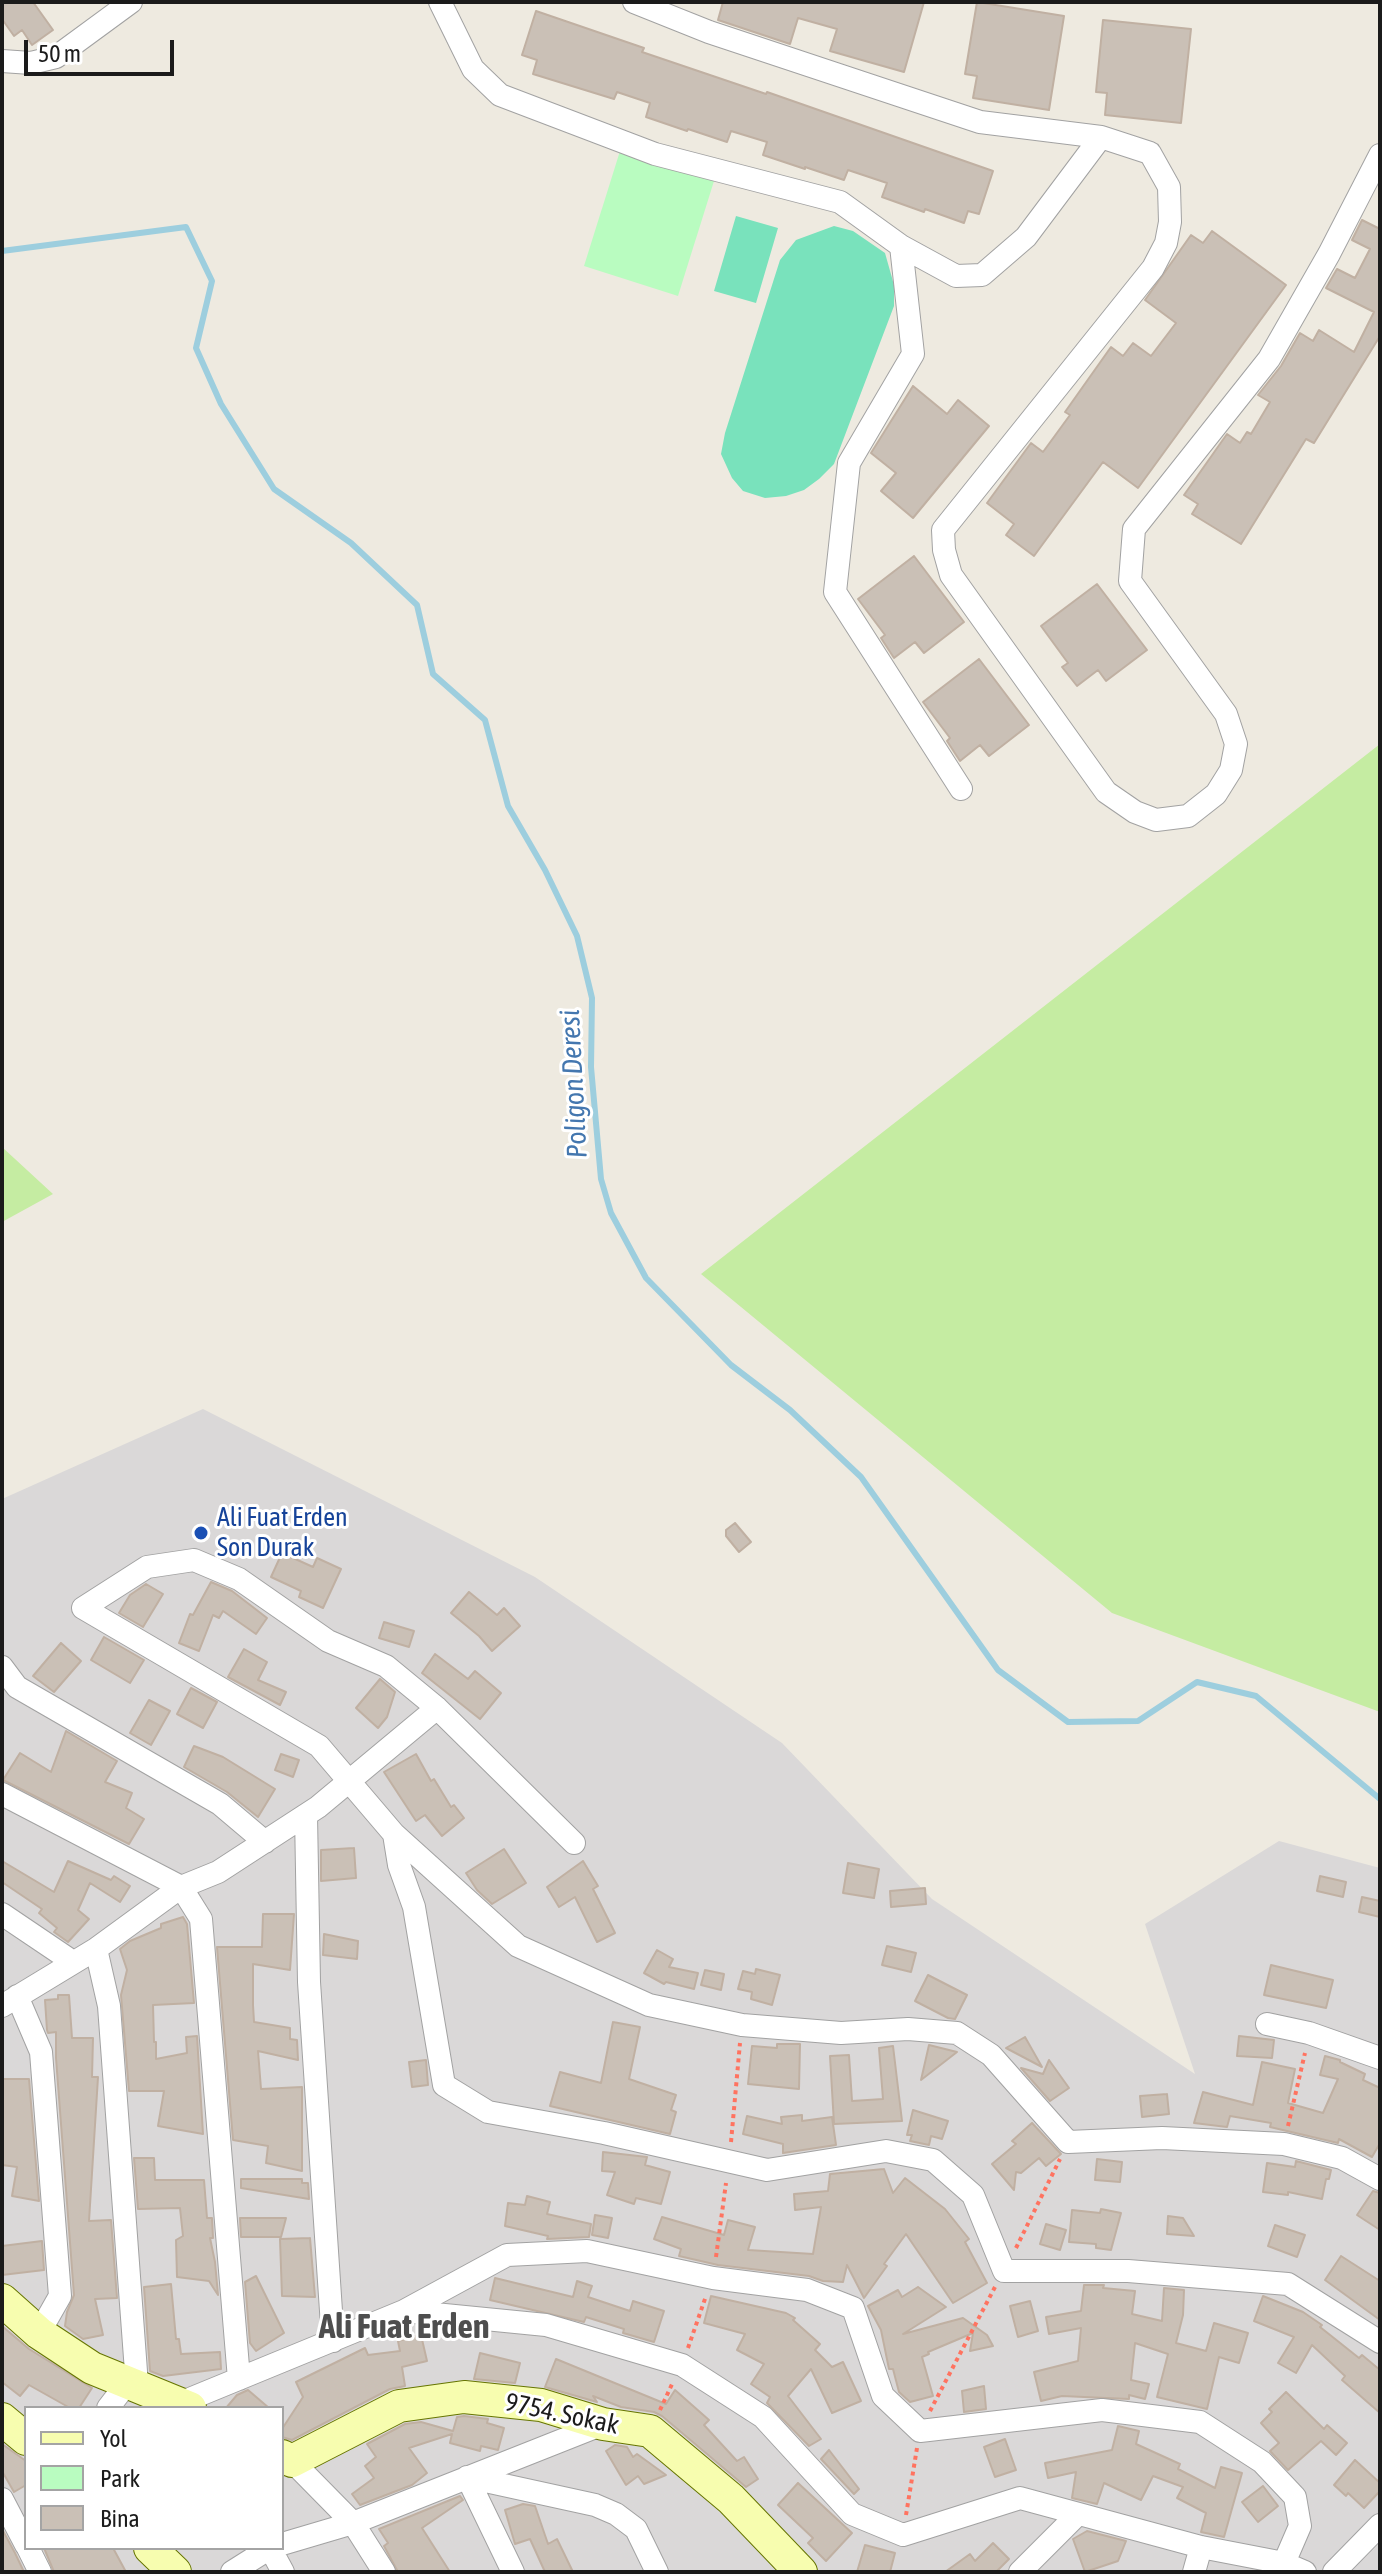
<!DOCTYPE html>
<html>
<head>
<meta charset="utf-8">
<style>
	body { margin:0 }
	#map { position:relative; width:1382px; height:2574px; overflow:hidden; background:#eeeae0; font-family:"Asap Condensed",sans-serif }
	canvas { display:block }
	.frame { position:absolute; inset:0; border:4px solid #1b1b1b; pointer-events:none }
	.legend { position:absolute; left:24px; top:2406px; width:260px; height:144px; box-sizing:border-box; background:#fff; border:2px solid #a4a4a4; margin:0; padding:10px 14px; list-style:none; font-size:24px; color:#1b1b1b }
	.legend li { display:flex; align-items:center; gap:16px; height:40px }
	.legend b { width:40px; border:2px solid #a4a4a4 }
	.scale { position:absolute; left:24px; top:40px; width:150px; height:36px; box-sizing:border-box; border:4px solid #1b1b1b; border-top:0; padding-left:10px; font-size:24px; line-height:28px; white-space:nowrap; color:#1b1b1b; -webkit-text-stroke:6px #fff; paint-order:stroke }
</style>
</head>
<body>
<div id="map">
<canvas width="1382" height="2574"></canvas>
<div class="frame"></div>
<ul class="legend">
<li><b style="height:10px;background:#f7fdaf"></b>Yol</li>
<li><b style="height:22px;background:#b9fcc0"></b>Park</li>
<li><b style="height:22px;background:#cac0b6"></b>Bina</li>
</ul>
<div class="scale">50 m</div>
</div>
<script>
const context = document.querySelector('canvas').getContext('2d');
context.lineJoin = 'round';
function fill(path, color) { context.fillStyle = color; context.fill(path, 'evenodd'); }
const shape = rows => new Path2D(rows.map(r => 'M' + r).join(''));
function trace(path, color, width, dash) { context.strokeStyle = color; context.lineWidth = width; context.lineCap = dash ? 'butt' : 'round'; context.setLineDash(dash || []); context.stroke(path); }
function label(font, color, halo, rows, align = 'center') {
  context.font = font + ' "Asap Condensed",sans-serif'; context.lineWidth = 6; context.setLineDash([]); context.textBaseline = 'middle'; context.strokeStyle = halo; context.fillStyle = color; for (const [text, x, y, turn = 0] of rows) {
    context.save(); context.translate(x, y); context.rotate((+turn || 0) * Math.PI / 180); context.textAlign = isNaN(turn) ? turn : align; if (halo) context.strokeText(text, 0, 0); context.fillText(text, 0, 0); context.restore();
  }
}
fill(shape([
	[203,1409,535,1577,782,1743,932,1899,1195,2074,1145,1924,1279,1841,1380,1868,1380,2572,2,2572,2,1499],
	[26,2408,282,2408,282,2548,26,2548]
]), '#dad8d8');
fill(shape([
	[1380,744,1380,1712,1112,1613,701,1274],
	[2,1147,53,1194,2,1222]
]), '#c5eca2');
fill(shape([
	[620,151,714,181,678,296,584,266]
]), '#b9fcc0');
fill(shape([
	[736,216,778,228,756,303,714,291],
	[834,226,853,231,885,253,894,285,894,306,834,464,819,479,804,490,786,496,765,498,743,491,732,478,721,454,725,433,780,260,796,240]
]), '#79e2bc');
trace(shape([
	[2,251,186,227,212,281,196,348,221,404,274,489,351,543,417,605,433,674,485,720,508,806,545,870,577,936,592,998,591,1067,601,1179,611,1213,646,1278,731,1365,790,1410,861,1477,998,1670,1068,1722,1138,1721,1197,1682,1256,1696,1380,1799]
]), '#9dcede', 6);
const building = shape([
	[2,2,33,2,53,30,32,45,22,30,14,36,2,19,2,2],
	[723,2,924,2,904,72,830,51,837,29,798,18,790,44,718,20,723,2],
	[977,2,1064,16,1049,110,973,98,977,76,965,74,977,2],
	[536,11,644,48,642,52,766,94,767,92,993,171,979,214,968,211,964,223,925,209,924,212,882,197,887,183,848,170,844,180,805,167,805,169,763,155,767,142,731,131,727,142,688,129,687,131,646,117,650,103,617,92,614,99,533,74,537,60,522,55,536,11],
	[1103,20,1191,29,1181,123,1105,115,1107,93,1096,92,1103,20],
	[1362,220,1380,229,1380,336,1314,443,1306,439,1241,544,1192,514,1198,504,1184,495,1227,434,1240,443,1247,432,1251,434,1270,402,1258,395,1281,366,1300,333,1313,341,1319,330,1354,352,1374,312,1326,288,1337,269,1355,278,1370,249,1352,240,1362,220],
	[1212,231,1286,285,1138,488,1103,462,1034,556,1006,535,1014,524,987,503,1031,443,1043,452,1070,415,1065,412,1111,347,1123,356,1133,343,1151,356,1176,323,1145,300,1191,235,1203,243,1212,231],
	[913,386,947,414,958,400,989,426,913,518,881,491,896,473,871,453,913,386],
	[914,556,964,622,924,653,915,642,894,658,881,638,885,635,858,599,914,556],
	[1097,584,1147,650,1106,681,1098,670,1077,686,1062,667,1068,663,1041,626,1097,584],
	[979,659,1029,725,989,756,980,745,960,761,947,741,950,738,923,702,979,659],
	[735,1523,751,1542,739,1552,726,1536,726,1530,735,1523],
	[282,1553,313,1567,317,1558,341,1569,323,1608,299,1597,301,1591,271,1577,282,1553],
	[211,1582,232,1591,267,1618,256,1634,223,1611,219,1618,213,1615,199,1651,179,1643,190,1614,193,1615,211,1582],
	[146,1584,163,1594,143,1627,119,1613,130,1595,146,1584],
	[469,1592,497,1615,504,1608,520,1626,492,1651,479,1636,451,1613,469,1592],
	[384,1622,414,1631,409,1647,379,1638,384,1622],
	[104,1637,144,1660,130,1683,91,1660,104,1637],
	[61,1643,81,1661,54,1692,33,1676,61,1643],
	[244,1649,267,1662,258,1680,286,1692,280,1705,228,1677,244,1649],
	[435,1654,468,1679,475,1671,501,1693,480,1719,422,1673,435,1654],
	[380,1679,395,1692,387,1717,378,1728,356,1708,380,1679],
	[191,1688,217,1702,203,1728,177,1714,191,1688],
	[149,1700,170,1711,151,1745,130,1733,149,1700],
	[66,1731,117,1761,105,1782,132,1793,126,1808,144,1819,129,1844,3,1780,20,1753,51,1772,66,1731],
	[194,1746,223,1757,275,1789,258,1817,227,1792,184,1767,194,1746],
	[281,1754,299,1760,293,1777,275,1770,281,1754],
	[416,1754,431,1781,434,1779,451,1807,454,1805,464,1818,442,1836,425,1815,416,1821,384,1772,416,1754],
	[354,1848,356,1878,321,1881,321,1850,354,1848],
	[504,1849,526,1883,492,1904,477,1890,466,1873,504,1849],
	[2,1861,54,1892,68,1861,111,1880,114,1876,130,1886,120,1902,90,1883,78,1910,89,1919,68,1942,54,1932,57,1928,39,1913,42,1909,2,1882,2,1861],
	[583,1861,598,1886,593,1889,615,1933,597,1942,575,1897,559,1907,547,1887,583,1861],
	[848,1863,879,1869,874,1898,843,1893,848,1863],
	[1320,1876,1346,1882,1343,1897,1317,1891,1320,1876],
	[925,1888,926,1904,891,1907,890,1891,925,1888],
	[1362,1897,1380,1901,1380,1917,1359,1912,1362,1897],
	[263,1914,294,1914,290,1970,253,1964,253,2005,254,2022,290,2028,290,2039,297,2040,298,2060,258,2051,261,2089,302,2087,302,2171,266,2163,268,2146,233,2140,217,1947,262,1947,263,1914],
	[183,1917,187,1924,194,2003,153,2005,154,2042,156,2042,156,2059,187,2053,186,2037,197,2036,203,2134,158,2126,164,2091,129,2091,121,1995,127,1970,120,1949,130,1941,161,1928,161,1924,183,1917],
	[324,1934,358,1941,357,1959,323,1955,324,1934],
	[887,1946,916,1953,911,1972,882,1965,887,1946],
	[657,1950,673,1959,669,1967,698,1973,694,1989,666,1982,664,1984,644,1973,657,1950],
	[1271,1965,1333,1980,1326,2008,1264,1995,1271,1965],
	[756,1969,780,1975,772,2005,751,1999,752,1992,738,1989,743,1971,755,1974,756,1969],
	[705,1970,724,1974,721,1990,701,1985,705,1970],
	[928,1975,967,1995,955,2019,948,2018,915,2001,928,1975],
	[58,1995,69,1995,72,2038,93,2038,92,2077,98,2077,89,2221,111,2220,117,2298,95,2299,103,2335,83,2339,65,2326,67,2312,74,2295,56,2058,56,2032,48,2033,47,2030,45,2000,58,1999,58,1995],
	[613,2022,640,2027,629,2079,676,2095,671,2110,676,2112,670,2134,550,2106,560,2072,601,2083,613,2022],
	[1239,2036,1274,2040,1272,2058,1237,2056,1239,2036],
	[1025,2037,1042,2067,1006,2048,1025,2037],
	[777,2044,800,2044,799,2089,748,2084,752,2046,777,2048,777,2044],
	[929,2045,957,2052,921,2080,929,2045],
	[893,2046,902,2121,834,2124,830,2056,849,2055,852,2101,883,2099,879,2048,893,2046],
	[1325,2056,1340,2060,1340,2062,1365,2074,1363,2080,1380,2088,1380,2143,1372,2157,1339,2139,1338,2143,1270,2127,1271,2123,1230,2116,1227,2127,1194,2123,1203,2092,1253,2105,1262,2062,1295,2069,1288,2103,1323,2113,1338,2079,1320,2075,1325,2056],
	[426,2060,428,2085,412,2087,409,2062,426,2060],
	[1049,2060,1069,2088,1050,2101,1021,2068,1043,2074,1049,2060],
	[2,2079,29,2079,39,2201,12,2196,17,2167,2,2165,2,2079],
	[1167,2094,1169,2114,1142,2117,1140,2096,1167,2094],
	[913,2110,948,2121,942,2139,931,2136,929,2145,910,2141,912,2135,907,2135,913,2110],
	[802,2115,802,2121,832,2117,836,2145,783,2153,783,2144,743,2134,747,2116,782,2124,781,2117,802,2115],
	[1032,2123,1061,2154,1046,2166,1039,2158,1021,2173,1016,2172,1014,2190,992,2164,1016,2144,1012,2141,1032,2123],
	[603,2152,647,2157,645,2165,670,2172,661,2204,636,2198,634,2204,607,2195,615,2172,602,2171,603,2152],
	[134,2158,154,2158,155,2180,204,2180,207,2218,212,2218,213,2238,210,2238,215,2262,218,2295,209,2281,177,2277,176,2240,183,2236,180,2208,138,2209,134,2158],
	[1097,2159,1122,2162,1120,2182,1095,2180,1097,2159],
	[1296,2161,1331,2170,1329,2179,1326,2179,1322,2199,1288,2192,1288,2195,1263,2192,1267,2163,1295,2167,1296,2161],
	[884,2169,893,2193,905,2178,945,2209,969,2239,965,2242,987,2283,953,2303,906,2234,884,2264,887,2266,864,2298,847,2265,843,2282,823,2281,809,2276,718,2265,679,2256,681,2249,654,2239,662,2217,724,2235,728,2220,755,2227,748,2250,813,2254,821,2207,795,2210,794,2194,828,2191,830,2174,884,2169],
	[241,2179,302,2179,302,2183,308,2183,309,2199,241,2188,241,2179],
	[1373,2191,1380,2193,1380,2230,1357,2215,1373,2191],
	[527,2196,550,2202,547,2214,591,2224,589,2237,547,2239,548,2236,505,2226,508,2203,525,2205,527,2196],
	[1101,2209,1121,2213,1111,2250,1096,2248,1096,2244,1069,2242,1072,2210,1100,2213,1101,2209],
	[595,2215,612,2218,608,2238,592,2235,595,2215],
	[1168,2216,1183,2218,1194,2236,1167,2234,1168,2216],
	[240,2218,286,2218,281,2237,241,2237,240,2218],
	[1046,2224,1066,2230,1060,2250,1040,2244,1046,2224],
	[1275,2225,1305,2235,1297,2257,1268,2246,1275,2225],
	[310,2238,315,2297,282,2296,280,2239,310,2238],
	[42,2241,44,2270,2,2275,2,2246,42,2241],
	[1341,2256,1380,2281,1380,2320,1325,2280,1341,2256],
	[256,2276,284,2333,256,2351,250,2343,245,2282,256,2276],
	[495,2278,573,2297,577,2281,592,2286,588,2297,630,2311,633,2301,664,2311,654,2342,623,2333,624,2329,586,2317,584,2322,490,2300,495,2278],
	[171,2284,176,2339,179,2339,181,2354,220,2352,221,2369,163,2376,150,2371,144,2287,171,2284],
	[1084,2285,1104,2285,1103,2288,1135,2291,1132,2314,1162,2321,1164,2288,1184,2290,1183,2315,1176,2343,1206,2351,1214,2323,1248,2333,1239,2363,1219,2357,1207,2409,1157,2397,1168,2354,1135,2343,1131,2380,1149,2384,1145,2399,1129,2395,1129,2399,1062,2396,1041,2401,1034,2372,1078,2361,1081,2328,1049,2334,1046,2317,1081,2311,1084,2285],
	[918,2287,946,2307,903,2334,963,2318,987,2335,993,2346,970,2351,973,2333,928,2352,929,2354,922,2357,933,2396,910,2402,899,2392,893,2369,889,2369,881,2330,868,2306,898,2290,902,2297,918,2287],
	[711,2296,786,2313,795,2318,793,2320,820,2344,815,2350,832,2367,843,2362,861,2401,832,2413,811,2369,788,2396,821,2439,809,2446,767,2403,770,2397,751,2384,764,2364,737,2350,745,2334,704,2323,711,2296],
	[1263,2296,1303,2312,1322,2325,1320,2327,1359,2358,1362,2355,1380,2370,1380,2413,1342,2380,1345,2376,1312,2345,1296,2373,1278,2363,1294,2337,1254,2321,1263,2296],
	[1030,2301,1038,2331,1018,2337,1010,2306,1030,2301],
	[2,2326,29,2349,92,2388,79,2408,70,2408,29,2385,20,2396,2,2382,2,2326],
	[421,2335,427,2361,402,2367,405,2386,390,2389,292,2440,282,2437,282,2429,303,2397,296,2382,365,2348,368,2355,400,2351,398,2341,421,2335],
	[480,2353,520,2363,515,2383,474,2379,480,2353],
	[556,2359,666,2404,675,2390,709,2420,704,2425,737,2461,744,2457,758,2479,746,2487,662,2416,654,2412,621,2407,593,2396,597,2402,545,2387,556,2359],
	[984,2386,986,2409,964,2412,962,2391,984,2386],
	[248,2390,269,2408,226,2408,237,2395,248,2390],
	[1286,2392,1324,2429,1327,2425,1347,2443,1336,2455,1321,2441,1288,2470,1270,2451,1279,2443,1261,2423,1272,2412,1269,2409,1286,2392],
	[464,2416,488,2419,487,2423,504,2428,498,2450,481,2446,480,2451,450,2443,452,2434,409,2448,427,2473,412,2485,360,2505,352,2494,374,2478,365,2466,376,2457,367,2444,405,2424,421,2422,453,2431,457,2417,464,2416],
	[1118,2426,1139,2431,1136,2444,1180,2464,1178,2469,1215,2488,1221,2467,1242,2473,1224,2537,1201,2532,1206,2513,1177,2498,1183,2487,1153,2476,1141,2500,1104,2483,1097,2504,1072,2498,1076,2472,1048,2478,1045,2463,1112,2450,1118,2426],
	[1005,2439,1016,2470,995,2477,984,2447,1005,2439],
	[2,2444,26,2461,26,2485,14,2492,2,2471,2,2444],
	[615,2445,627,2447,633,2457,637,2454,666,2475,644,2484,638,2476,626,2485,606,2451,615,2445],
	[829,2450,859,2489,854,2494,821,2459,829,2450],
	[1355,2460,1380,2483,1380,2491,1364,2508,1348,2493,1346,2496,1334,2485,1355,2460],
	[798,2483,852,2533,826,2561,808,2543,813,2538,778,2505,798,2483],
	[1263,2486,1278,2506,1258,2522,1242,2502,1263,2486],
	[460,2496,463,2500,422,2528,450,2572,398,2572,384,2546,388,2543,379,2529,460,2496],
	[523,2504,535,2506,548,2544,557,2539,573,2572,545,2572,530,2539,515,2544,505,2510,523,2504],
	[2,2529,15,2553,24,2572,2,2572,2,2529],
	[1087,2531,1126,2541,1118,2561,1085,2572,1073,2539,1087,2531],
	[993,2543,1009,2559,996,2572,945,2572,970,2554,975,2561,993,2543],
	[865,2545,895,2553,890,2572,857,2572,865,2545],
	[44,2548,113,2548,126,2572,54,2572,44,2548]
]);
fill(building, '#cac0b6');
trace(building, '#c0b0a2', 2);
const street = shape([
	[440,2,473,69,500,95,655,154,840,202,901,246,956,276,982,275,1026,237,1101,137],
	[634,2,709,32,980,122,1101,137,1150,153,1169,187,1170,222,1166,243,1153,268,943,530,944,550,951,575,1106,792,1135,812,1156,820,1188,816,1216,794,1231,770,1236,744,1226,714,1130,581,1134,529,1269,359,1329,254,1380,155],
	[2,61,31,63,56,57,131,2],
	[901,246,913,354,849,463,835,592,961,789],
	[2,1667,17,1687,220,1804,265,1842],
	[2,1794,181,1887,201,1919,239,2379],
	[306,1815,309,1982,333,2341],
	[394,1834,399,1865,414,1907,444,2085,488,2112,604,2133,767,2170,886,2151,933,2160,973,2195,1004,2271,1128,2271,1288,2284,1380,2342],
	[574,1843,437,1708,386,1666,328,1641,239,1579,194,1560,147,1567,83,1608,319,1746,394,1834,518,1946,649,2005,742,2025,841,2033,908,2029,957,2033,991,2055,1068,2142,1162,2138,1284,2144,1342,2158,1380,2179],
	[2,1914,73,1962],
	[96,1949,109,2006,137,2385],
	[17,1996,41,2052,60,2296,39,2333],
	[2,2006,96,1949,181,1887,218,1872,318,1807,437,1708],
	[1267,2024,1309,2033,1380,2058],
	[404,2311,546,2325,682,2365,763,2417,852,2514,903,2535,1020,2498,1201,2547,1284,2563,1305,2572],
	[180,2403,404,2311,507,2255,587,2251,713,2278,807,2290,853,2308,883,2396,920,2431,1102,2410,1200,2422,1262,2462,1295,2497,1300,2526,1284,2563],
	[108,2408,128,2382],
	[292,2461,353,2523,384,2572],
	[2,2499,26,2545],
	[282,2544,353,2523,603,2424],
	[28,2548,40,2572],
	[232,2572,270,2548,283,2572],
	[513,2572,467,2477,595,2505,616,2514,636,2529,657,2572],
	[1020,2572,1077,2515],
	[1194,2572,1201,2547],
	[1334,2572,1380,2525]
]);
const secondary = shape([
	[2,2300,39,2333,92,2368,190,2408],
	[2,2419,26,2439],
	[282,2456,292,2461,399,2406,464,2397,541,2405,603,2424,650,2431,731,2499,801,2572],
	[150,2548,175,2572]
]);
trace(street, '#a2a2a2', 24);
trace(secondary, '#667500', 34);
trace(shape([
	[1288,2126,1305,2053],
	[731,2142,740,2043],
	[1016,2248,1060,2159],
	[716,2257,726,2183],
	[688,2348,706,2296],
	[660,2410,673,2382],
	[930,2411,995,2287],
	[906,2515,917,2448]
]), '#ff7360', 4, [4, 4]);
trace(street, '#fff', 22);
trace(secondary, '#f7fdaf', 32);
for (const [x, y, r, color] of [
	[201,1533,8,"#1a4fb4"]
]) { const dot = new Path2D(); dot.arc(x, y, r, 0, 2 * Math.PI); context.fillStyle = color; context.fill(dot); trace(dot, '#fff', 3); }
label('26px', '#164399', '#fff', [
	["Ali Fuat Erden",217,1518],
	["Son Durak",217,1548]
], 'left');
label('26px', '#1b1b1b', '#fff', [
	["9754. Sokak",562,2414,12]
]);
label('italic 28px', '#4477af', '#fff', [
	["Poligon Deresi",574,1084,-93]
]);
label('bold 34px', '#4e4e4e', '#fff', [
	["Ali Fuat Erden",404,2327]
]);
</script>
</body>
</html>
